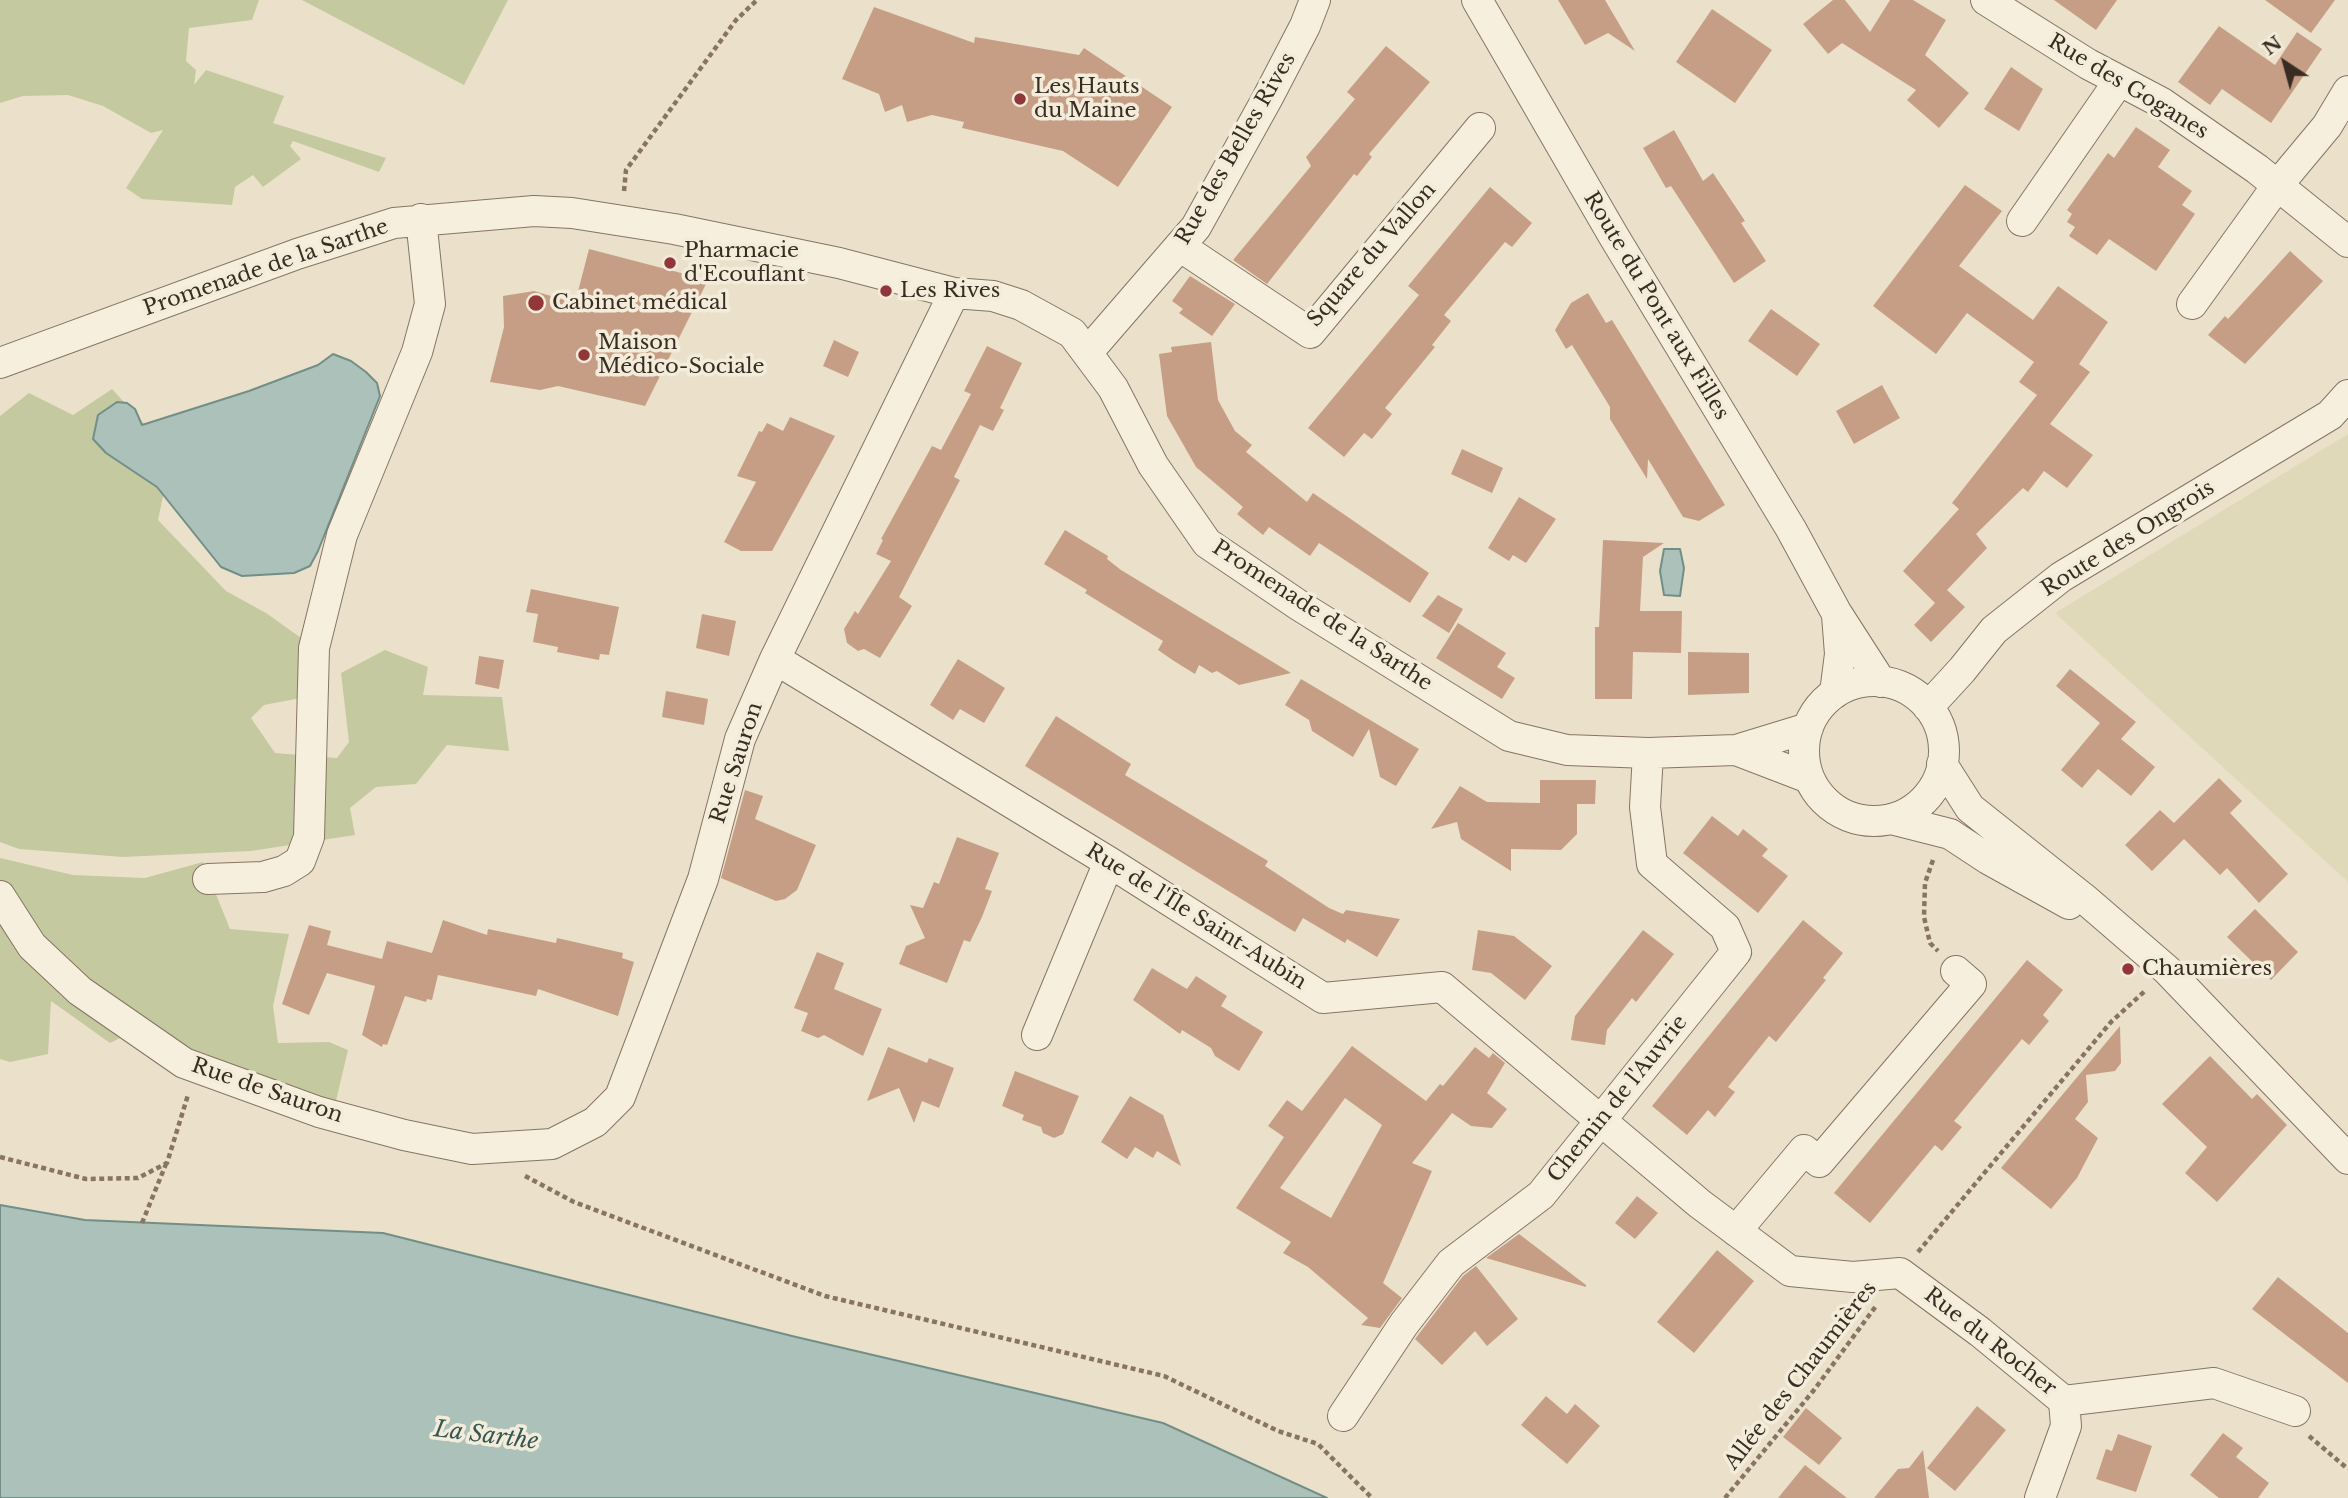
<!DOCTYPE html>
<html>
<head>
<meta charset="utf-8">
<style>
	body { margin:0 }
	#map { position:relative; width:2348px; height:1498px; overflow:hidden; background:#ebe1cb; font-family:"Libre Baskerville",serif }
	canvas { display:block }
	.north { position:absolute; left:2250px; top:28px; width:70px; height:70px; -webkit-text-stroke:5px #f3ecda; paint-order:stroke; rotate:324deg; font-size:19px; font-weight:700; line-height:28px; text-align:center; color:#392d23 }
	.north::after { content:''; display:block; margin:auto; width:24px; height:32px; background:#392d23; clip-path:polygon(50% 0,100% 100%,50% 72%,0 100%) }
</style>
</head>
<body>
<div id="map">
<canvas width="2348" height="1498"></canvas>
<div class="north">N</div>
</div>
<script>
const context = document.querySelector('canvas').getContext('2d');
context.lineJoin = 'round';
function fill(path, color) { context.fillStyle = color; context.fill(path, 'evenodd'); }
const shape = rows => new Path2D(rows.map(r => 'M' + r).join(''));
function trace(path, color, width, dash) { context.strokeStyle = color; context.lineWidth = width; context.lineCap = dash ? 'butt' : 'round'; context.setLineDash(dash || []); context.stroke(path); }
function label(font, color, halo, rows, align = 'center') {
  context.font = font + ' "Libre Baskerville",serif'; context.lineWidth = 7; context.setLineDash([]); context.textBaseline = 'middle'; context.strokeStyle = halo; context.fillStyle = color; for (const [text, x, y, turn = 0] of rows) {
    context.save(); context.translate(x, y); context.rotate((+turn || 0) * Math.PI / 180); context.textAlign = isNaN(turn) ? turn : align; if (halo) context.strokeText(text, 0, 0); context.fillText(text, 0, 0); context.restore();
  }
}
fill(shape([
	[2348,434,2348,882,2055,613]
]), '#e0d9b9');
fill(shape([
	[0,0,259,0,252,20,189,28,186,61,196,70,194,85,206,70,284,96,273,123,386,158,379,172,293,141,290,146,301,159,263,187,253,175,235,187,232,205,142,199,126,188,163,130,151,133,103,106,68,95,23,96,0,103],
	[302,0,508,0,464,85],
	[112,389,172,454,158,520,226,591,266,613,304,640,301,698,264,705,251,718,275,753,337,758,349,742,341,673,385,650,428,667,423,695,502,697,509,751,447,745,416,784,376,787,350,808,355,835,251,851,123,857,19,849,0,842,0,416,29,393,73,415],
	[0,858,73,875,145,878,203,862,230,929,289,934,273,1006,278,1043,329,1042,348,1050,335,1105,211,1060,147,1025,110,1043,51,1001,48,1054,10,1062,0,1059]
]), '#c5c9a0');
const water = shape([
	[333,354,351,361,366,372,377,383,380,396,318,551,310,566,294,573,242,576,221,567,157,487,106,453,93,439,98,415,117,402,127,403,135,409,142,425,249,391,318,365,333,354],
	[1664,549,1680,549,1684,568,1680,596,1664,595,1660,571,1664,549],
	[0,1205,85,1220,383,1233,792,1336,1163,1423,1327,1498,0,1498,0,1205]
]);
fill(water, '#abc1ba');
trace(water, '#728f87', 2);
fill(shape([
	[1558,0,1605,0,1635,51,1608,33,1585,45],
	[1833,0,1845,0,1870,32,1890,0,1913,0,1946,20,1925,55,1969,93,1939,128,1907,100,1916,90,1842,43,1828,54,1803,24],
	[2054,0,2117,0,2096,30],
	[2265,0,2335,0,2311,33],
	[874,7,974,43,975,37,1079,55,1084,48,1172,107,1118,187,1063,151,962,128,964,122,932,115,907,122,902,105,885,112,879,94,842,79],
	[1712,9,1772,50,1735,103,1676,62],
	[2219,26,2275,65,2297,32,2322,49,2271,123,2222,89,2210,105,2178,82],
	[1386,46,1430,82,1369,154,1372,157,1357,176,1354,174,1267,284,1233,260,1311,166,1306,157,1355,99,1347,92],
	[2011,67,2043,89,2019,131,1984,109],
	[2136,127,2170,150,2158,167,2192,191,2182,205,2195,214,2156,271,2109,239,2097,255,2069,236,2075,227,2067,222,2072,214,2067,210,2108,153,2114,158],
	[1674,130,1703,181,1713,173,1745,221,1741,223,1766,261,1734,283,1671,186,1666,188,1643,148],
	[1965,185,2002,211,1959,266,2033,320,2058,286,2108,322,2079,364,2090,372,2050,424,2093,455,2067,488,2044,471,2028,492,2023,488,1976,534,1987,548,1947,590,1965,607,1931,642,1914,625,1935,603,1903,571,1959,509,1952,503,2037,395,2019,382,2034,362,1967,313,1936,354,1873,306],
	[1490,187,1532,223,1512,247,1505,242,1444,315,1451,321,1432,345,1435,347,1385,408,1392,414,1372,439,1364,433,1344,457,1308,428,1419,295,1408,286],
	[589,249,708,280,645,406,558,386,540,390,490,382,504,327,503,296,534,291,575,303],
	[2290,251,2323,281,2245,364,2208,335,2225,316,2228,319],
	[1190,276,1235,304,1212,336,1179,313,1183,309,1172,301],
	[1588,293,1606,323,1612,320,1725,505,1699,521,1683,517,1648,459,1647,479,1610,419,1610,407,1572,345,1566,349,1555,330,1571,303],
	[1771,309,1820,344,1797,376,1748,341],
	[834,340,859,352,848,377,823,366],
	[1211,342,1218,400,1235,431,1252,445,1246,452,1307,502,1313,493,1429,573,1410,603,1319,543,1310,556,1269,527,1263,535,1237,514,1243,507,1196,467,1167,416,1159,354,1172,352,1171,347],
	[987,346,1022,363,1000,408,1004,410,993,431,980,425,954,477,960,480,899,597,912,606,880,658,864,649,858,651,847,643,844,629,855,611,858,614,891,561,876,554,883,540,881,539,932,446,941,450,971,394,964,391],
	[1882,385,1900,418,1854,444,1836,411],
	[790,417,835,436,772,551,741,551,724,542,756,482,737,476,759,431,762,432,767,423,783,431],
	[1462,449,1503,468,1492,493,1451,474],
	[1519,497,1556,519,1526,563,1513,555,1509,561,1488,548],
	[1065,530,1108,556,1107,559,1121,570,1291,673,1239,685,1217,671,1212,673,1199,665,1195,674,1174,661,1158,650,1163,641,1085,593,1087,590,1044,564],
	[1603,540,1664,543,1643,557,1640,611,1682,611,1681,653,1633,652,1632,699,1595,699,1595,627,1599,627],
	[531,589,619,607,609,655,600,654,599,660,557,652,558,647,533,642,538,614,526,612],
	[1438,595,1463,609,1449,633,1422,616],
	[702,614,736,621,729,656,696,648],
	[1458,623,1506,653,1497,667,1515,678,1502,699,1436,658],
	[1688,652,1749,653,1749,693,1688,695],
	[479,656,504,660,499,689,475,684],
	[958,659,1005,688,984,723,960,709,953,720,930,705],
	[2070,669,2136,722,2121,739,2155,767,2131,796,2098,769,2082,788,2061,770,2100,723,2056,686],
	[1301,679,1419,749,1396,786,1380,777,1369,729,1353,757,1312,731,1309,720,1285,705],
	[666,691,708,699,704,725,662,717],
	[1056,716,1131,764,1125,775,1268,861,1265,866,1329,908,1343,914,1346,910,1400,919,1377,957,1347,939,1345,943,1303,918,1295,932,1025,766],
	[2219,778,2242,801,2230,813,2288,874,2259,903,2227,868,2220,875,2184,839,2152,871,2125,845,2160,810,2174,823],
	[1540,780,1596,780,1595,804,1577,804,1577,834,1561,850,1511,849,1511,871,1461,839,1457,822,1431,829,1460,786,1487,802,1540,803],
	[745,790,763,796,755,819,816,845,797,890,785,899,776,901,721,878],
	[1712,816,1738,836,1743,829,1768,849,1762,856,1788,876,1758,913,1683,853],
	[957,837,999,853,985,889,992,891,982,917,970,942,964,940,947,983,899,964,906,946,925,938,910,905,923,908,934,882,939,884],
	[2255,909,2298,952,2271,980,2227,937],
	[443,920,487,935,488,929,556,943,557,938,623,953,622,958,634,962,618,1016,538,989,536,996,438,975,432,1000,427,999,426,1002,405,996,387,1045,383,1044,382,1047,362,1035,375,986,327,973,309,1015,282,1004,309,925,331,931,327,945,382,959,387,941,432,953],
	[1803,920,1843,953,1823,978,1826,980,1776,1042,1769,1036,1728,1087,1735,1092,1715,1117,1708,1110,1687,1135,1652,1106],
	[1478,930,1514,936,1552,966,1525,1000,1491,973,1472,970],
	[1643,930,1674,954,1636,1002,1632,998,1607,1030,1605,1045,1571,1040,1575,1016],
	[817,952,844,963,834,989,882,1009,863,1056,824,1035,818,1038,801,1031,808,1013,794,1008],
	[2027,960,2063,990,2043,1015,2049,1021,2029,1045,2022,1039,1954,1121,1962,1127,1942,1151,1935,1145,1870,1223,1834,1193],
	[1152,968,1187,989,1196,976,1227,996,1221,1006,1263,1032,1239,1071,1215,1056,1211,1048,1182,1030,1180,1034,1133,1000],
	[2120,1026,2121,1063,2115,1071,2086,1075,2088,1102,2075,1119,2098,1138,2077,1178,2051,1209,2001,1168],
	[1352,1046,1426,1101,1440,1084,1443,1086,1475,1047,1489,1058,1493,1053,1505,1063,1487,1093,1507,1109,1492,1128,1471,1126,1452,1113,1412,1163,1432,1171,1383,1283,1402,1298,1380,1328,1361,1325,1368,1318,1308,1267,1283,1253,1291,1242,1236,1208,1284,1137,1268,1126,1287,1100,1302,1111],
	[1345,1098,1382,1125,1331,1218,1280,1188],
	[888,1047,927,1063,929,1058,954,1068,939,1108,922,1101,914,1123,899,1088,867,1101],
	[2210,1056,2252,1099,2257,1094,2287,1125,2217,1202,2185,1173,2207,1147,2162,1104],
	[1015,1071,1079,1096,1063,1134,1054,1138,1043,1133,1041,1127,1022,1120,1024,1115,1002,1106],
	[1130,1096,1163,1115,1181,1166,1157,1151,1153,1158,1135,1147,1127,1159,1101,1142],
	[1637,1196,1658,1213,1635,1239,1615,1223],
	[1519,1234,1586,1285,1586,1287,1486,1258],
	[1717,1250,1754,1281,1694,1353,1657,1322],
	[1476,1266,1518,1319,1487,1346,1475,1331,1442,1365,1415,1339,1463,1276],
	[2278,1277,2348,1333,2348,1383,2252,1309],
	[1546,1396,1567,1414,1575,1404,1600,1426,1567,1464,1521,1425],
	[1977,1406,2006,1430,1955,1491,1927,1468],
	[1806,1408,1842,1438,1819,1465,1783,1437],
	[2223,1433,2243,1448,2236,1457,2269,1483,2258,1498,2219,1498,2190,1475],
	[2118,1434,2152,1446,2136,1492,2096,1479,2106,1449,2112,1451],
	[1923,1450,1929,1498,1874,1498,1898,1469,1909,1468],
	[1805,1465,1847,1498,1778,1498]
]), '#c69e85');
const minor = shape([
	[1477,0,1613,235,1791,529,1836,612,1881,682],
	[1986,0,2088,64,2162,103,2257,169,2348,242],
	[2022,221,2119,81],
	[1181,247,1310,333,1480,128],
	[2192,304,2277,186,2327,126,2348,91],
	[1087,353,1196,227,1267,99,1305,26,1315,0],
	[0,363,297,254,394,223,534,211,572,213,674,229,839,263,954,293,993,296,1021,305,1072,333,1113,388,1153,465,1207,543,1300,606,1509,736,1567,750,1648,753,1736,750,1808,728],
	[775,659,1109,862,1323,998,1442,987,1700,1204,1790,1271,1853,1277,1900,1273,1980,1332,2064,1401,2066,1426,2040,1498],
	'1804 751a70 70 0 1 1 140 0a70 70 0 1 1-140 0Z',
	[1835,693,1840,654,1837,615],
	[1928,707,1962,670,1994,630,2061,577,2330,415,2348,395],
	[1736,750,1809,778],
	[1942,764,1970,808,2087,901,2167,970,2348,1159],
	[1891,819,1950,834,1988,859,2069,904],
	[208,879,263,877,284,871,300,861,309,837,314,648,342,535,417,352,430,304,421,219],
	[0,896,32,946,80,991,184,1063,319,1112,404,1135,472,1149,552,1144,595,1122,620,1097,703,879,740,739,775,659,954,293],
	[1037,1035,1109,862],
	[1736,1231,1804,1150,1819,1162,1971,984,1956,971],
	[2064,1401,2214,1383,2295,1411],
	[1343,1416,1404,1324,1451,1263,1541,1195,1736,952,1725,927,1652,864,1645,807,1648,753]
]);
trace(minor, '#877461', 32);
trace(shape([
	[624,191,626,170,736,20,757,0],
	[1933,860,1925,883,1924,917,1930,943,1938,951],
	[0,1157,86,1179,138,1178,167,1163,188,1095],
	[525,1176,574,1202,825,1296,1164,1376,1278,1431,1318,1444,1372,1498],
	[142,1223,166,1164],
	[1918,1252,2111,1022,2146,990],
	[2309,1436,2348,1469],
	[1725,1498,1814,1390,1876,1306]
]), '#877461', 4.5, [5, 3.5]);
trace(minor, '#f7efde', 30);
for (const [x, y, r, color] of [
	[1020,99,7,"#913639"],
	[670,263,7,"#913639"],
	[886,291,7,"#913639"],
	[536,303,9,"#913639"],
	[584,355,7,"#913639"],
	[2128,969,7,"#913639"]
]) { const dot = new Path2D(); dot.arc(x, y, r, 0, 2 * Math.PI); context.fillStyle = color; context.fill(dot); trace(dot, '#f3ecda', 2.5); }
label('21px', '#392d23', '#f3ecda', [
	["Les Hauts",1034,87],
	["du Maine",1034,111],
	["Pharmacie",684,251],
	["d'Ecouflant",684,275],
	["Les Rives",900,291],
	["Cabinet médical",552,303],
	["Maison",598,343],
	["Médico-Sociale",598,367],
	["Chaumières",2142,969]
], 'left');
label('21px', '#392d23', '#f3ecda', [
	["Rue des Goganes",2128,87,31],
	["Rue des Belles Rives",1236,149,-60],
	["Square du Vallon",1372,255,-49],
	["Promenade de la Sarthe",266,268,-19],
	["Route du Pont aux Filles",1656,306,59],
	["Route des Ongrois",2128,539,-32],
	["Promenade de la Sarthe",1322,616,33],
	["Rue Sauron",737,763,-72],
	["Rue de l'Île Saint-Aubin",1196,917,32],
	["Rue de Sauron",267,1091,19],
	["Chemin de l'Auvrie",1618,1099,-51],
	["Rue du Rocher",1990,1342,38],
	["Allée des Chaumières",1801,1376,-52]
]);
label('italic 23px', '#335754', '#f3ecda', [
	["La Sarthe",486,1436,7]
]);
</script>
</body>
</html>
